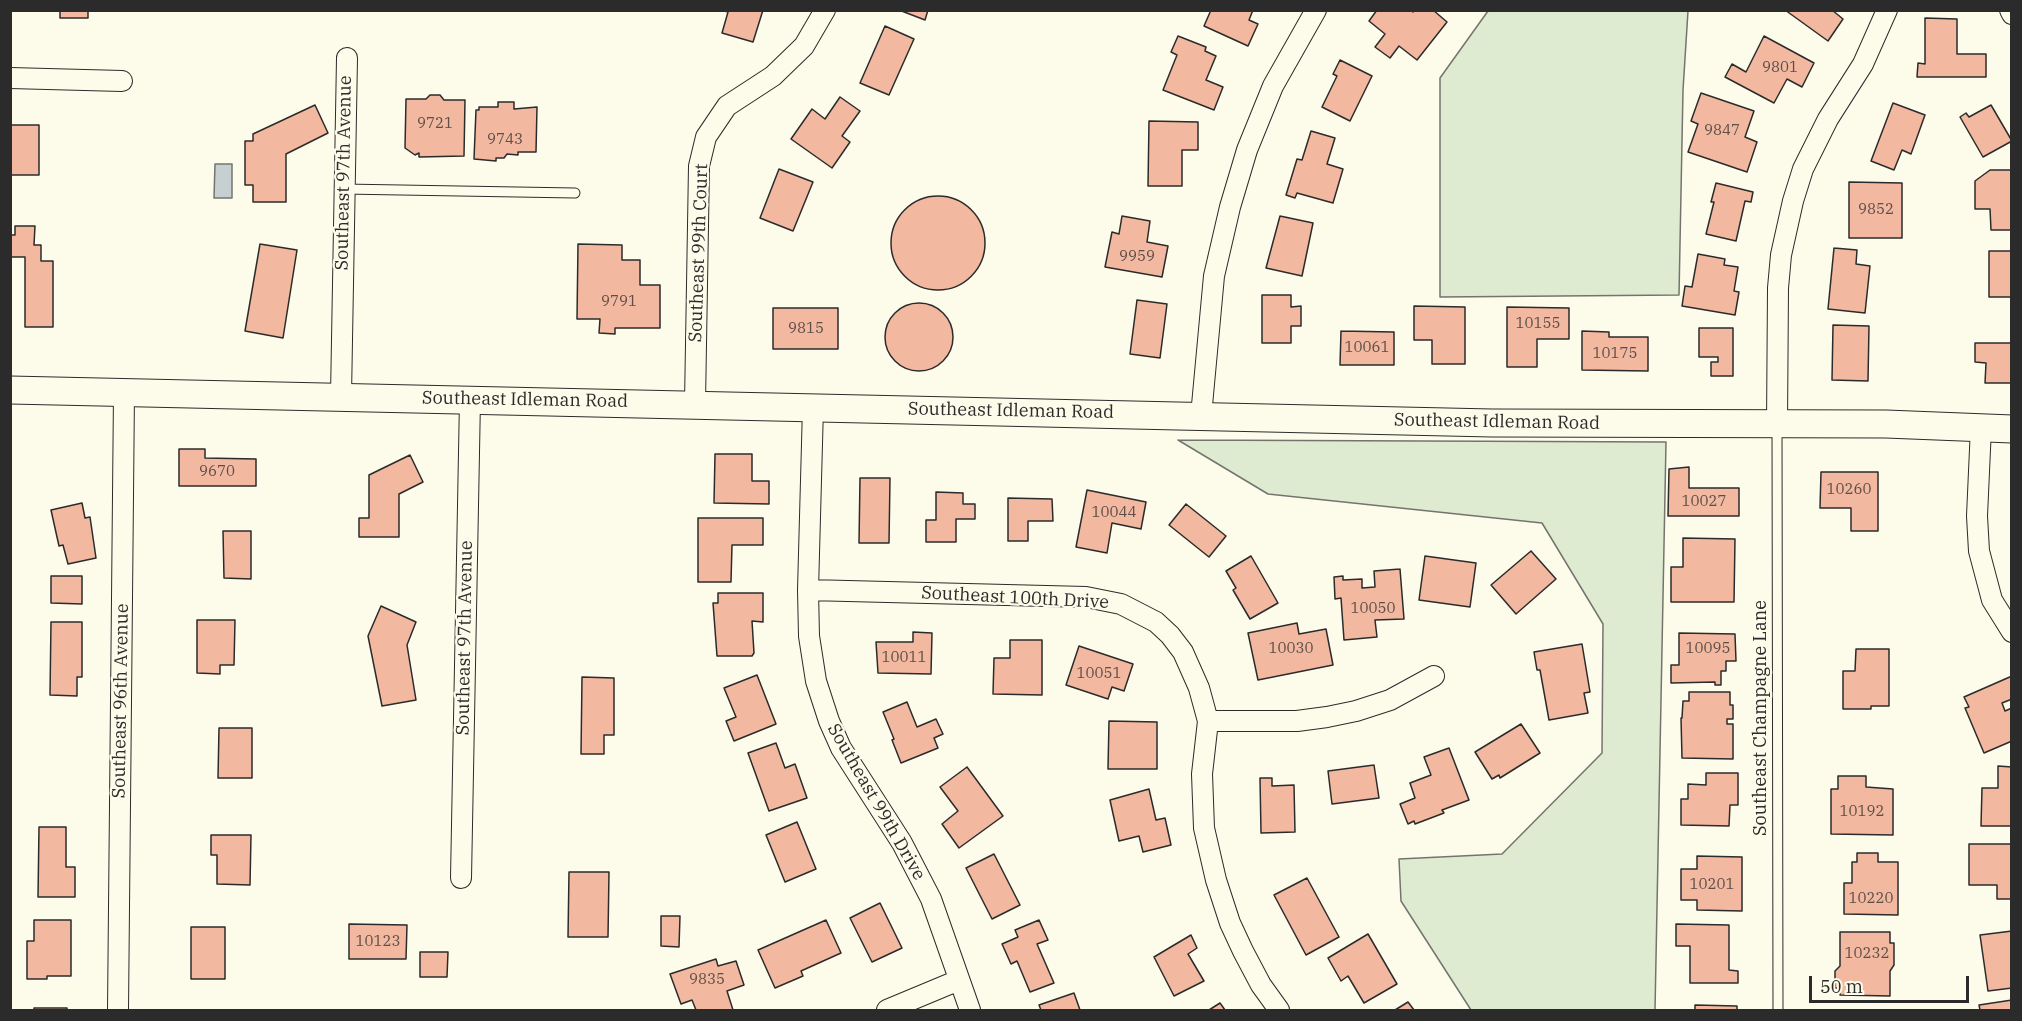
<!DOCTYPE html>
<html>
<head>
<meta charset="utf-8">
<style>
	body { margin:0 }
	#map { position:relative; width:2022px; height:1021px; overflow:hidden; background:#fdfbea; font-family:"IBM Plex Serif",serif }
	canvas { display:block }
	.frame { position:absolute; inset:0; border:12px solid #2b2b2b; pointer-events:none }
	.scale { position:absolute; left:1809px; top:976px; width:160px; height:27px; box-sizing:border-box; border:3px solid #2b2b2b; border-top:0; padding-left:8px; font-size:18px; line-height:21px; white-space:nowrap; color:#2b2b2b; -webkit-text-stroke:4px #fdfbea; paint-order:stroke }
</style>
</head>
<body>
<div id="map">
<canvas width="2022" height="1021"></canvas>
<div class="frame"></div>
<div class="scale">50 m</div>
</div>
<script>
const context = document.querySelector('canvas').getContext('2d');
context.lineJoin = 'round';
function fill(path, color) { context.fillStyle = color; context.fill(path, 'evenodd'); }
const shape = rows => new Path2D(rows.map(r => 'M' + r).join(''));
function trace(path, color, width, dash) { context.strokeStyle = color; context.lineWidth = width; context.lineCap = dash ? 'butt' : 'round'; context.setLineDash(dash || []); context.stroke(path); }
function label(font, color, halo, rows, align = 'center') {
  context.font = font + ' "IBM Plex Serif",serif'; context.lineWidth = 4.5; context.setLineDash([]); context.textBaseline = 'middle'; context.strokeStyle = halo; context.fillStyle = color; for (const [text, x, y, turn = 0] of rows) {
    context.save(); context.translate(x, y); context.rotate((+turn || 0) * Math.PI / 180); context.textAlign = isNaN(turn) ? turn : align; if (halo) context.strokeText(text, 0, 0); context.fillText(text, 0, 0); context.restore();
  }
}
const green = shape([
	[1488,11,1688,11,1683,90,1679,295,1440,297,1440,78,1488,11],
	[1178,440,1666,442,1655,1010,1471,1010,1401,901,1399,859,1502,854,1602,753,1603,624,1542,523,1268,494,1178,440]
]);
fill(green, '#deebd1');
trace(green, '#74746e', 1.5);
const water = shape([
	[215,164,232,164,232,198,214,198,215,164]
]);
fill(water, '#c7d0d0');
trace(water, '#74746e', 1.5);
const building = shape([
	[60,10,88,10,88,18,60,18,60,10],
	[721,10,763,10,753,42,722,33,728,12,721,10],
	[899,10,928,10,925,20,899,10],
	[1211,10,1253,10,1249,20,1258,24,1248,46,1204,26,1211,10],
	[1377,10,1411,10,1413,12,1414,10,1433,10,1447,22,1417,60,1399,46,1390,58,1375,47,1385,34,1369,21,1377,10],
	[1785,10,1832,10,1843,19,1828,41,1785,10],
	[1925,18,1957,19,1957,54,1986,54,1986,77,1917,77,1918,63,1925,64,1925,18],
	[885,26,914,39,889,95,860,83,885,26],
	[1178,36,1206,47,1205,51,1216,56,1206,80,1223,87,1214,110,1163,90,1177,55,1171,52,1178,36],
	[1764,36,1814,63,1802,87,1787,79,1774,103,1725,77,1732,64,1746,72,1764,36],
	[1340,60,1372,76,1350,121,1322,107,1337,76,1333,74,1340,60],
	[1701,93,1754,111,1745,137,1757,142,1747,172,1688,152,1698,124,1691,121,1701,93],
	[430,95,440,95,444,100,465,100,464,156,419,157,419,153,415,155,405,148,406,99,426,99,430,95],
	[840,97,860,111,842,136,850,142,832,168,791,139,812,109,825,119,840,97],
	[498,102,514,102,514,109,537,107,536,152,518,152,518,155,507,154,504,158,496,158,496,161,474,159,476,110,479,110,479,107,498,107,498,102],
	[1893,103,1925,115,1911,154,1902,150,1894,170,1871,161,1893,103],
	[315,105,328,133,286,154,286,202,253,202,253,185,245,185,245,141,253,141,253,134,315,105],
	[1991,105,2012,141,1983,157,1960,117,1966,113,1969,117,1991,105],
	[1149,121,1198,122,1198,150,1182,150,1182,186,1148,186,1149,121],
	[10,125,39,125,39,175,10,175,10,125],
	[1311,131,1335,138,1327,164,1343,169,1333,203,1297,193,1295,198,1286,195,1297,159,1302,160,1311,131],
	[779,169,813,182,793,231,760,218,779,169],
	[1990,170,2012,170,2012,230,1991,230,1990,209,1975,209,1975,181,1990,170],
	[1849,182,1902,183,1902,238,1849,238,1849,182],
	[1716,183,1753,192,1751,202,1745,201,1736,241,1706,234,1714,202,1711,202,1716,183],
	'891 243a47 47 0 1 1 94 0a47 47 0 1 1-94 0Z',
	[1122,216,1150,221,1147,242,1168,246,1162,277,1105,267,1112,232,1119,234,1122,216],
	[1280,216,1313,223,1302,276,1266,268,1280,216],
	[15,226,35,226,34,245,41,245,41,261,53,261,53,327,25,327,25,257,10,257,10,235,15,235,15,226],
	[260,244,297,250,283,338,245,331,260,244],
	[578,244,622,245,622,260,640,260,640,285,660,285,660,328,615,328,615,334,599,333,600,319,577,319,578,244],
	[1834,248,1857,250,1856,264,1870,266,1865,313,1828,309,1834,248],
	[1989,251,2012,251,2012,297,1989,297,1989,251],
	[1698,254,1725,259,1724,265,1738,267,1734,291,1739,292,1735,315,1682,306,1685,286,1692,287,1698,254],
	[1262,295,1291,295,1291,307,1301,306,1301,326,1291,326,1291,343,1262,343,1262,295],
	[1137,300,1167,304,1160,358,1130,354,1137,300],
	'885 337a34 34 0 1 1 68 0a34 34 0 1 1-68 0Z',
	[1414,306,1465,307,1465,364,1432,364,1432,340,1414,340,1414,306],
	[1507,307,1569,308,1569,339,1537,339,1537,367,1507,367,1507,307],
	[773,308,838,308,838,349,773,349,773,308],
	[1833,325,1869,326,1868,381,1832,380,1833,325],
	[1699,328,1733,328,1733,376,1711,376,1711,362,1718,362,1718,357,1699,357,1699,328],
	[1341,331,1394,332,1394,365,1340,365,1341,331],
	[1582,331,1609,332,1609,337,1648,337,1648,371,1582,370,1582,331],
	[1975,343,2012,343,2012,383,1985,383,1986,363,1975,362,1975,343],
	[179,449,205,449,205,458,256,459,256,486,179,486,179,449],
	[715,454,752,454,752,481,769,481,769,504,714,503,715,454],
	[410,455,423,482,399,494,399,537,359,537,359,518,369,518,369,475,410,455],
	[1689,467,1689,488,1739,488,1739,516,1668,516,1669,469,1689,467],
	[1821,472,1878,472,1878,531,1851,531,1851,508,1820,508,1821,472],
	[860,478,890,478,889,543,859,543,860,478],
	[1087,490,1146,502,1141,529,1112,523,1107,553,1076,547,1087,490],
	[936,492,963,493,963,504,975,504,975,519,956,519,956,542,926,542,926,520,936,520,936,492],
	[1008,498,1052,499,1053,521,1028,521,1028,541,1008,541,1008,498],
	[82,503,85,518,90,517,96,558,68,564,63,545,59,546,51,510,82,503],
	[1186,504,1226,536,1209,557,1169,525,1186,504],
	[698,518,763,518,763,545,732,545,731,582,698,582,698,518],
	[223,531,251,531,251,579,224,578,223,531],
	[1683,538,1735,539,1734,602,1671,602,1671,567,1683,567,1683,538],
	[1531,551,1556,579,1516,614,1491,585,1531,551],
	[1251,556,1278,603,1250,619,1233,590,1236,588,1226,571,1251,556],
	[1425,556,1476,563,1470,607,1419,600,1425,556],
	[1400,569,1404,619,1375,620,1377,637,1344,640,1341,598,1335,599,1334,577,1343,576,1343,580,1362,579,1362,588,1375,587,1374,571,1400,569],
	[51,576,82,576,82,604,51,603,51,576],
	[718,593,763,593,763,622,752,621,754,653,752,656,717,656,713,603,718,603,718,593],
	[381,606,416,622,407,645,416,700,382,706,368,636,381,606],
	[197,620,235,620,234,665,220,665,220,674,197,673,197,620],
	[51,622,82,622,82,677,77,677,77,696,50,695,51,622],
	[1297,623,1299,634,1326,629,1333,665,1258,680,1248,633,1297,623],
	[913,632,932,633,931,674,878,673,876,642,913,642,913,632],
	[1679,633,1735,634,1736,661,1726,661,1726,671,1721,671,1721,685,1715,685,1715,682,1671,683,1671,665,1679,665,1679,633],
	[1010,640,1042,640,1042,695,993,694,994,658,1010,658,1010,640],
	[1582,644,1590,692,1584,693,1588,713,1549,720,1540,670,1537,670,1534,652,1582,644],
	[1079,646,1133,664,1124,691,1112,687,1108,699,1066,685,1079,646],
	[1856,649,1889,649,1889,706,1871,706,1871,709,1843,709,1843,671,1855,671,1856,649],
	[757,675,776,724,734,741,726,721,736,717,724,688,757,675],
	[2012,676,2012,699,2002,703,2005,711,2012,708,2012,741,1984,753,1965,708,1969,707,1964,697,2012,676],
	[582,677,614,678,614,735,604,735,604,754,581,754,582,677],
	[1689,692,1730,692,1730,705,1733,705,1733,719,1727,719,1727,724,1733,724,1733,759,1682,758,1681,718,1682,718,1683,701,1689,701,1689,692],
	[907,702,917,727,936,719,943,734,934,738,938,748,901,763,892,740,894,739,883,712,907,702],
	[1109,721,1157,722,1157,769,1108,769,1109,721],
	[1521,724,1540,753,1500,778,1499,775,1492,779,1475,752,1521,724],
	[219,728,252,728,252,778,218,778,219,728],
	[776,743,785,768,795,764,807,798,769,811,748,753,776,743],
	[1449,748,1469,800,1442,810,1444,813,1415,824,1414,821,1408,824,1400,804,1415,798,1410,783,1431,775,1424,757,1449,748],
	[1374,765,1379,798,1332,804,1328,771,1374,765],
	[1998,766,2012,767,2012,826,1981,826,1982,788,1998,788,1998,766],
	[967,767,1003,816,959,848,942,824,958,811,940,787,967,767],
	[1706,773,1738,773,1738,805,1730,805,1729,826,1681,825,1681,799,1688,799,1688,784,1706,785,1706,773],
	[1838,776,1866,776,1866,787,1893,789,1893,835,1831,834,1831,789,1838,789,1838,776],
	[1260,778,1272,778,1272,786,1294,785,1295,832,1261,833,1260,778],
	[1149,789,1156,820,1165,818,1171,845,1143,852,1139,836,1119,841,1110,800,1149,789],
	[797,822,816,869,785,882,766,835,797,822],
	[39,827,66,827,66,867,75,867,75,897,38,897,39,827],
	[211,835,251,835,250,885,217,884,217,855,211,855,211,835],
	[1969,844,2012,844,2012,899,1997,899,1997,885,1969,885,1969,844],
	[1857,853,1878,853,1878,862,1898,862,1898,915,1844,914,1844,883,1852,883,1852,862,1857,862,1857,853],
	[994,854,1020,905,992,919,966,868,994,854],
	[1697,856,1742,857,1742,911,1697,910,1697,900,1681,900,1681,869,1697,869,1697,856],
	[569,872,609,872,608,937,568,937,569,872],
	[1307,878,1339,937,1306,955,1274,895,1307,878],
	[880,903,902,948,872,962,850,918,880,903],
	[661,916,680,916,679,947,661,946,661,916],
	[34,920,71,920,71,976,47,976,47,979,27,979,27,941,34,941,34,920],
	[826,920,841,953,801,971,803,976,775,988,758,950,826,920],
	[1039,920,1048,940,1037,944,1054,983,1030,992,1017,961,1011,964,1002,944,1018,937,1015,930,1039,920],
	[349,924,407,925,406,959,349,959,349,924],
	[1676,924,1729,925,1729,970,1738,971,1738,983,1690,983,1690,946,1676,946,1676,924],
	[191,927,225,927,225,979,191,979,191,927],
	[2012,931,2012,988,1988,991,1980,935,2012,931],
	[1840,932,1890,932,1890,943,1894,943,1894,965,1890,971,1890,996,1840,995,1840,988,1835,988,1835,971,1840,966,1840,932],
	[1368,934,1397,984,1364,1003,1348,976,1341,981,1328,958,1368,934],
	[1191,935,1197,948,1188,954,1204,981,1174,996,1154,957,1191,935],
	[420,952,448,952,447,977,420,977,420,952],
	[716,959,718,966,736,961,744,985,727,991,733,1010,696,1010,692,1000,681,1004,670,974,716,959],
	[1074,993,1080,1010,1041,1010,1039,1005,1074,993],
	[2012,1000,2012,1010,1980,1010,1979,1005,2012,1000],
	[1408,1002,1414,1010,1395,1010,1408,1002],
	[1220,1003,1225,1010,1209,1010,1220,1003],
	[1695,1005,1737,1006,1737,1010,1695,1010,1695,1005],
	[34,1008,67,1008,67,1010,34,1010,34,1008]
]);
fill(building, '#f2b8a0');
trace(building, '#2b2b2b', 1.5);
const lane = shape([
	[343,189,575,193],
	[1777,427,1778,1010]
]);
const street = shape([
	[2010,10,2012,14],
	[10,78,122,81],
	[341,396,347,58],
	[695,403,699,166,706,137,727,106,773,76,804,46,825,10],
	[813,407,808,590,809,636,816,681,829,721,841,748,902,843,931,899,970,1010],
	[1201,416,1214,276,1230,207,1247,150,1273,86,1316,10],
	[1777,425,1778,288,1781,255,1793,201,1803,169,1828,119,1863,64,1887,10],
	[1981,427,1977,516,1979,551,1992,600,2012,632],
	[808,590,1086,597,1121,604,1156,622,1170,635,1183,652,1199,688,1208,721,1202,774,1204,828,1216,880,1230,923,1243,951,1261,985,1279,1010],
	[1208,721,1297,721,1327,717,1356,711,1390,700,1434,676],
	[461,878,470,399],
	[118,1010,124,392],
	[887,1010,959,980]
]);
const secondary = shape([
	[10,390,1492,423,1886,424,2012,429]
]);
trace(lane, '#2b2b2b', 11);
trace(street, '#2b2b2b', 22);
trace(secondary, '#2b2b2b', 29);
trace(lane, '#fdfbea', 9);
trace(street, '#fdfbea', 20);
trace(secondary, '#fdfbea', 27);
label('15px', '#5d4e48', null, [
	["9801",1780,68],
	["9721",435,124],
	["9847",1722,131],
	["9743",505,140],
	["9852",1876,210],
	["9959",1137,257],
	["9791",619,302],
	["10155",1538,324],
	["9815",806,329],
	["10061",1367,348],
	["10175",1615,354],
	["9670",217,472],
	["10260",1849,490],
	["10027",1704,502],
	["10044",1114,513],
	["10050",1373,609],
	["10030",1291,649],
	["10095",1708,649],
	["10011",904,658],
	["10051",1099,674],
	["10192",1862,812],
	["10201",1712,885],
	["10220",1871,899],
	["10123",378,942],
	["10232",1867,954],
	["9835",707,980]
]);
label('18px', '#2b2b2b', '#fdfbea', [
	["Southeast 97th Avenue",344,173,-89],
	["Southeast 99th Court",699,253,-88],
	["Southeast Idleman Road",525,400,1],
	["Southeast Idleman Road",1011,411,1],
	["Southeast Idleman Road",1497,422,1],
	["Southeast 100th Drive",1015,598,3],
	["Southeast 97th Avenue",465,638,-89],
	["Southeast 96th Avenue",121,701,-89],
	["Southeast Champagne Lane",1761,718,-90],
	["Southeast 99th Drive",876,802,60]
]);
</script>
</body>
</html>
